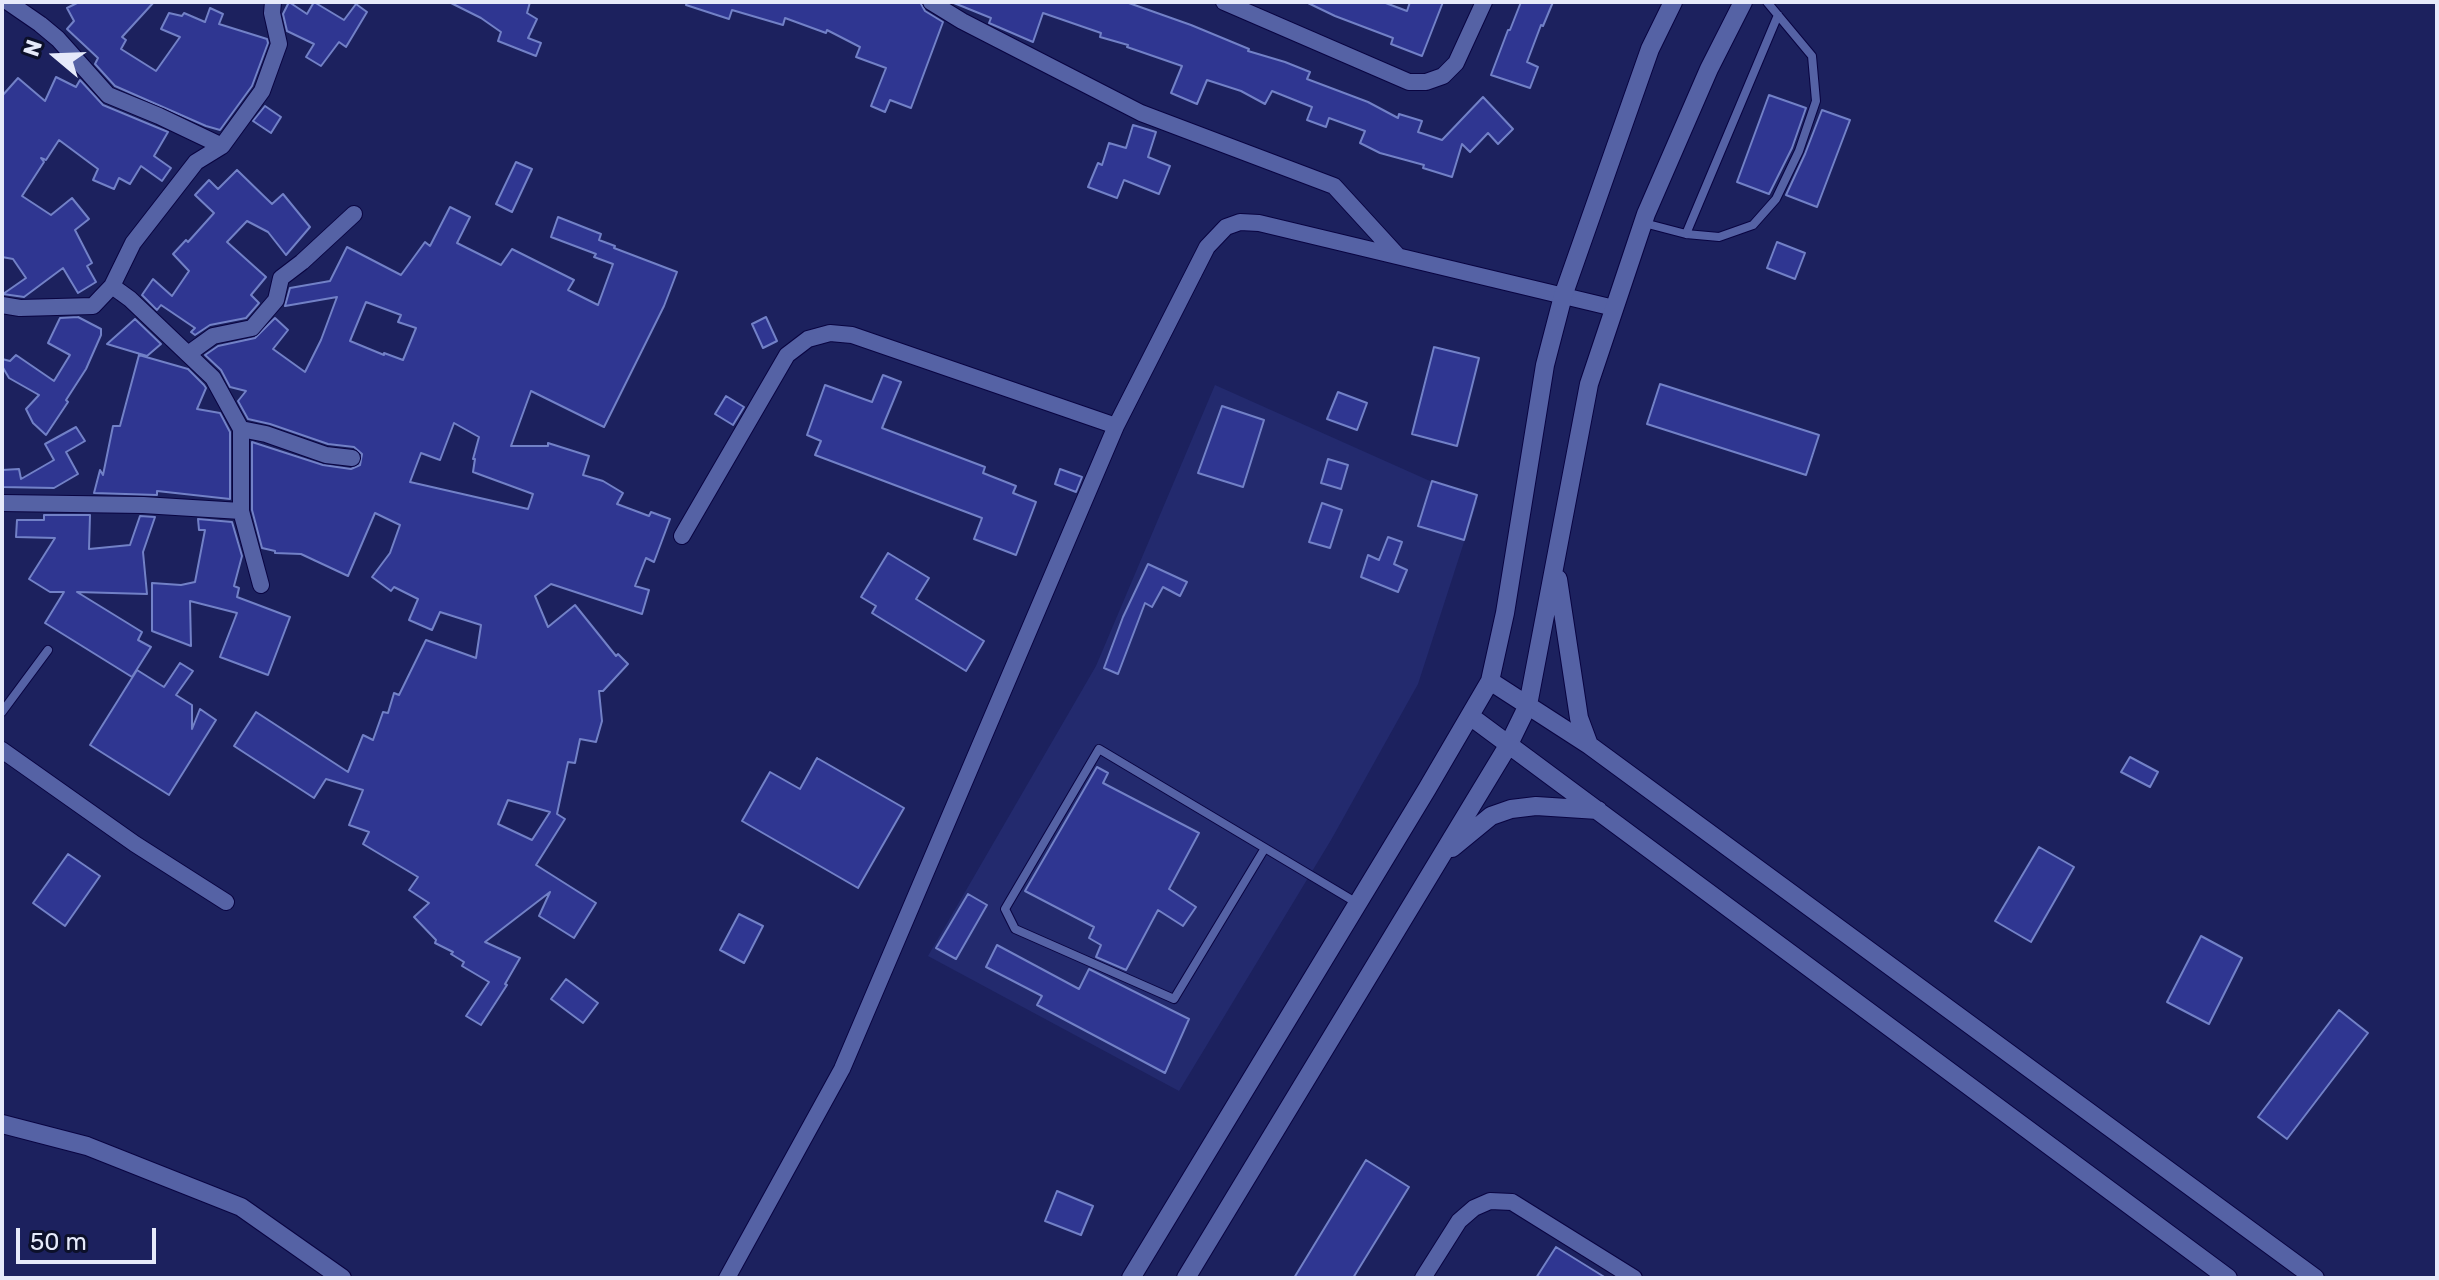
<!DOCTYPE html>
<html>
<head>
<meta charset="utf-8">
<style>
	body { margin:0 }
	#map { position:relative; width:2439px; height:1280px; overflow:hidden; background:#1c215e; font-family:Rubik,sans-serif }
	canvas { display:block }
	.frame { position:absolute; inset:0; border:4px solid #e6eafa; pointer-events:none }
	.north { position:absolute; left:16px; top:16px; width:80px; height:80px; -webkit-text-stroke:6px #0c102a; paint-order:stroke; rotate:289deg; font-size:22px; font-weight:700; line-height:32px; text-align:center; color:#e6eafa }
	.north::after { content:''; display:block; margin:auto; width:28px; height:36px; background:#e6eafa; clip-path:polygon(50% 0,100% 100%,50% 72%,0 100%) }
	.scale { position:absolute; left:16px; top:1228px; width:140px; height:36px; box-sizing:border-box; border:4px solid #e6eafa; border-top:0; padding-left:10px; font-size:24px; line-height:28px; white-space:nowrap; color:#e6eafa; -webkit-text-stroke:6px #0c102a; paint-order:stroke }
</style>
</head>
<body>
<div id="map">
<canvas width="2439" height="1280"></canvas>
<div class="frame"></div>
<div class="north">N</div>
<div class="scale">50 m</div>
</div>
<script>
const context = document.querySelector('canvas').getContext('2d');
context.lineJoin = 'round';
function fill(path, color) { context.fillStyle = color; context.fill(path, 'evenodd'); }
const shape = rows => new Path2D(rows.map(r => 'M' + r).join(''));
function trace(path, color, width, dash) { context.strokeStyle = color; context.lineWidth = width; context.lineCap = dash ? 'butt' : 'round'; context.setLineDash(dash || []); context.stroke(path); }
fill(shape([
	[1215,385,1477,502,1418,684,1331,840,1179,1091,928,956,1096,666]
]), '#232a6e');
const building = shape([
	[79,2,154,2,122,37,126,40,121,49,156,71,180,37,161,29,169,13,182,16,184,13,205,22,210,8,223,14,219,24,267,39,268,43,252,86,220,130,206,126,115,86,95,64,98,58,67,29,74,21,67,8,79,2],
	[289,2,307,14,314,2,344,20,356,4,367,12,346,47,339,42,321,66,306,57,314,44,287,31,283,14,289,2],
	[449,2,530,2,527,13,537,19,528,38,541,43,536,56,498,41,501,32,481,18,449,2],
	[687,2,920,2,925,11,943,22,911,108,890,100,885,112,871,106,886,68,856,57,860,47,827,30,826,33,785,18,783,25,732,10,729,19,686,5,687,2],
	[1126,2,1191,25,1249,49,1248,51,1285,62,1310,72,1307,79,1368,102,1398,118,1399,114,1422,121,1418,132,1442,140,1483,97,1513,129,1498,144,1488,133,1470,152,1462,144,1452,177,1423,168,1424,165,1380,153,1360,143,1365,131,1329,118,1326,127,1307,120,1312,107,1272,91,1265,104,1241,91,1207,80,1197,104,1171,93,1182,66,1127,47,1128,45,1100,37,1101,33,1043,13,1033,42,989,23,991,18,954,3,1126,2],
	[1306,2,1383,2,1407,11,1410,2,1443,2,1422,56,1391,44,1393,38,1335,16,1306,2],
	[1521,2,1553,2,1543,26,1541,25,1527,62,1538,67,1530,88,1491,75,1508,30,1510,30,1521,2],
	[56,77,76,87,80,80,103,105,168,132,154,156,171,168,162,181,141,166,130,184,119,178,114,189,93,180,98,169,59,140,46,160,41,158,44,162,22,196,51,215,72,198,89,219,75,230,92,263,87,266,96,282,78,293,63,268,24,297,3,294,26,278,13,259,2,257,2,96,18,78,45,101,56,77],
	[1769,95,1806,108,1792,148,1769,194,1737,182,1769,95],
	[265,106,281,117,271,133,253,121,265,106],
	[1822,110,1850,120,1817,207,1786,195,1805,154,1822,110],
	[1133,125,1156,132,1148,157,1170,166,1159,194,1124,180,1117,198,1088,187,1098,163,1102,165,1109,143,1126,148,1133,125],
	[516,162,532,169,512,212,496,204,516,162],
	[237,170,272,204,283,194,310,227,286,255,268,232,247,221,227,242,266,277,251,295,259,303,246,318,210,325,195,335,191,332,195,328,161,305,157,310,142,295,153,279,172,296,189,271,173,254,186,240,188,242,214,213,195,195,209,180,218,189,237,170],
	[450,207,470,217,457,243,501,265,512,249,574,280,568,290,598,305,613,264,594,257,596,254,551,237,558,217,601,234,599,240,615,246,614,248,677,272,664,306,604,427,531,391,511,446,548,446,548,443,589,456,583,475,603,481,623,493,617,504,649,516,651,512,670,519,654,562,646,558,635,586,649,590,642,614,551,584,535,596,548,627,575,605,616,656,618,654,628,664,603,691,599,691,602,721,596,742,580,739,575,763,568,762,557,814,565,819,536,865,596,903,574,938,539,916,550,892,485,942,520,958,505,984,507,985,481,1025,466,1016,489,982,462,966,464,962,451,954,453,952,435,943,436,940,414,917,429,903,409,890,418,877,363,844,369,832,349,825,363,790,326,779,314,798,234,746,256,712,348,772,363,735,373,740,383,712,388,713,394,693,399,695,426,640,476,658,481,625,440,612,432,630,409,620,418,599,394,587,391,591,372,577,390,553,400,525,375,513,348,576,301,554,275,553,275,551,262,548,252,510,252,442,323,465,351,469,360,465,362,454,354,447,328,444,270,424,248,419,238,401,246,391,230,387,221,370,205,355,218,346,255,338,275,318,288,330,273,349,305,372,321,340,337,297,285,306,290,288,330,281,347,247,401,275,425,242,430,246,450,207],
	[366,302,401,315,398,322,416,328,403,360,384,353,384,355,350,341,366,302],
	[454,423,479,437,473,459,475,459,473,472,533,494,528,509,410,482,421,453,440,460,454,423],
	[508,800,550,812,532,840,498,824,508,800],
	[1777,242,1805,253,1795,279,1767,268,1777,242],
	[78,317,101,329,101,335,86,369,66,400,68,402,46,435,33,423,26,409,39,395,9,378,2,366,2,359,10,361,16,355,54,381,70,355,48,343,60,318,78,317],
	[766,317,777,341,763,348,752,324,766,317],
	[135,319,161,344,147,356,107,344,135,319],
	[1434,347,1479,358,1457,446,1412,434,1434,347],
	[139,355,188,369,204,385,206,388,197,409,220,413,230,432,230,499,157,491,157,495,94,493,100,470,103,475,113,426,120,426,139,355],
	[883,375,901,382,882,428,985,467,983,473,1016,486,1013,493,1036,502,1016,555,974,539,982,518,815,455,821,441,807,435,825,385,872,402,883,375],
	[1660,384,1819,435,1806,475,1647,424,1660,384],
	[1338,392,1367,403,1357,430,1327,419,1338,392],
	[726,396,744,407,733,425,715,414,726,396],
	[1222,406,1264,420,1243,487,1198,473,1222,406],
	[76,427,85,441,66,452,78,474,54,488,2,487,2,470,19,469,21,479,54,460,45,444,76,427],
	[1328,459,1348,465,1341,489,1321,483,1328,459],
	[1060,469,1082,477,1076,492,1055,484,1060,469],
	[1432,481,1477,495,1464,540,1418,526,1432,481],
	[1322,503,1342,510,1330,548,1309,542,1322,503],
	[44,515,90,515,89,549,130,545,140,516,155,517,143,552,147,594,77,592,142,632,138,640,151,647,132,677,45,623,64,592,50,592,29,579,55,538,16,537,17,520,44,520,44,515],
	[198,519,232,522,242,556,234,586,239,588,237,597,290,617,268,675,220,657,237,613,190,601,191,646,152,631,152,583,181,585,195,582,205,530,199,530,198,519],
	[1388,537,1402,542,1394,564,1407,570,1398,592,1361,577,1368,555,1379,560,1388,537],
	[888,553,929,578,916,599,984,641,966,671,872,613,876,606,861,597,888,553],
	[1148,564,1187,582,1180,596,1163,587,1152,607,1145,603,1118,674,1104,668,1123,617,1148,564],
	[180,663,193,671,176,695,192,705,192,729,200,709,216,720,169,795,90,745,137,670,164,687,180,663],
	[2130,757,2158,772,2150,787,2121,772,2130,757],
	[817,758,904,808,858,888,742,821,770,772,800,789,817,758],
	[1097,767,1108,773,1103,783,1199,833,1169,889,1196,907,1183,926,1158,910,1126,970,1096,957,1101,945,1089,938,1094,927,1025,891,1097,767],
	[2039,847,2074,867,2031,942,1995,921,2039,847],
	[68,854,100,876,65,926,33,903,68,854],
	[968,894,987,905,956,959,936,948,968,894],
	[739,914,763,926,744,963,720,950,739,914],
	[2201,936,2242,958,2209,1024,2167,1002,2201,936],
	[997,945,1079,989,1089,969,1189,1019,1165,1073,1037,1005,1042,996,986,967,997,945],
	[566,979,598,1003,583,1023,551,999,566,979],
	[2339,1010,2368,1033,2287,1139,2258,1117,2339,1010],
	[1366,1160,1409,1187,1353,1278,1294,1278,1366,1160],
	[1057,1191,1093,1206,1081,1235,1045,1221,1057,1191],
	[1556,1247,1606,1278,1536,1278,1556,1247]
]);
fill(building, '#2f3691');
trace(building, '#7281c7', 2);
const service = shape([
	[1644,223,1686,234,1719,237,1753,225,1776,199,1799,151,1816,101,1812,56,1767,2],
	[1686,234,1778,15],
	[2,712,48,650],
	[1265,848,1174,999,1015,929,1005,909,1099,749,1357,903]
]);
const minor = shape([
	[931,2,962,21,1141,113,1334,186,1398,256],
	[1224,2,1409,82,1426,82,1443,76,1456,63,1484,2],
	[222,146,262,91,279,44,272,13,273,2],
	[2,305,20,308,93,306,112,286,133,243,196,162,222,146,159,116,108,95,58,39,40,24,8,2],
	[188,354,213,336,252,328,276,300,281,278,302,262,354,214],
	[241,429,266,434,326,455,352,458],
	[2,503,143,505,241,511,241,429,213,378,130,299,112,286],
	[241,511,261,585],
	[682,536,787,355,808,339,830,333,852,335,1116,426,1207,247,1226,227,1240,222,1259,223,1614,308],
	[2,750,135,844,226,902],
	[727,1278,842,1069,1116,426],
	[1423,1278,1459,1221,1474,1208,1490,1201,1512,1202,1634,1278]
]);
const tertiary = shape([
	[1558,579,1579,718,1589,745],
	[1490,681,1589,745,2315,1278],
	[1470,716,2228,1278],
	[1452,848,1491,816,1511,809,1536,806,1598,810],
	[2,1124,87,1146,241,1207,342,1278],
	[1131,1278,1427,789,1490,681,1505,613,1545,365,1563,296,1650,49,1673,2],
	[1186,1278,1509,744,1528,705,1589,384,1646,214,1709,69,1743,2]
]);
trace(service, '#090441', 10);
trace(minor, '#090441', 18);
trace(tertiary, '#090441', 20);
trace(service, '#5562a5', 8);
trace(minor, '#5562a5', 16);
trace(tertiary, '#5562a5', 18);
</script>
</body>
</html>
